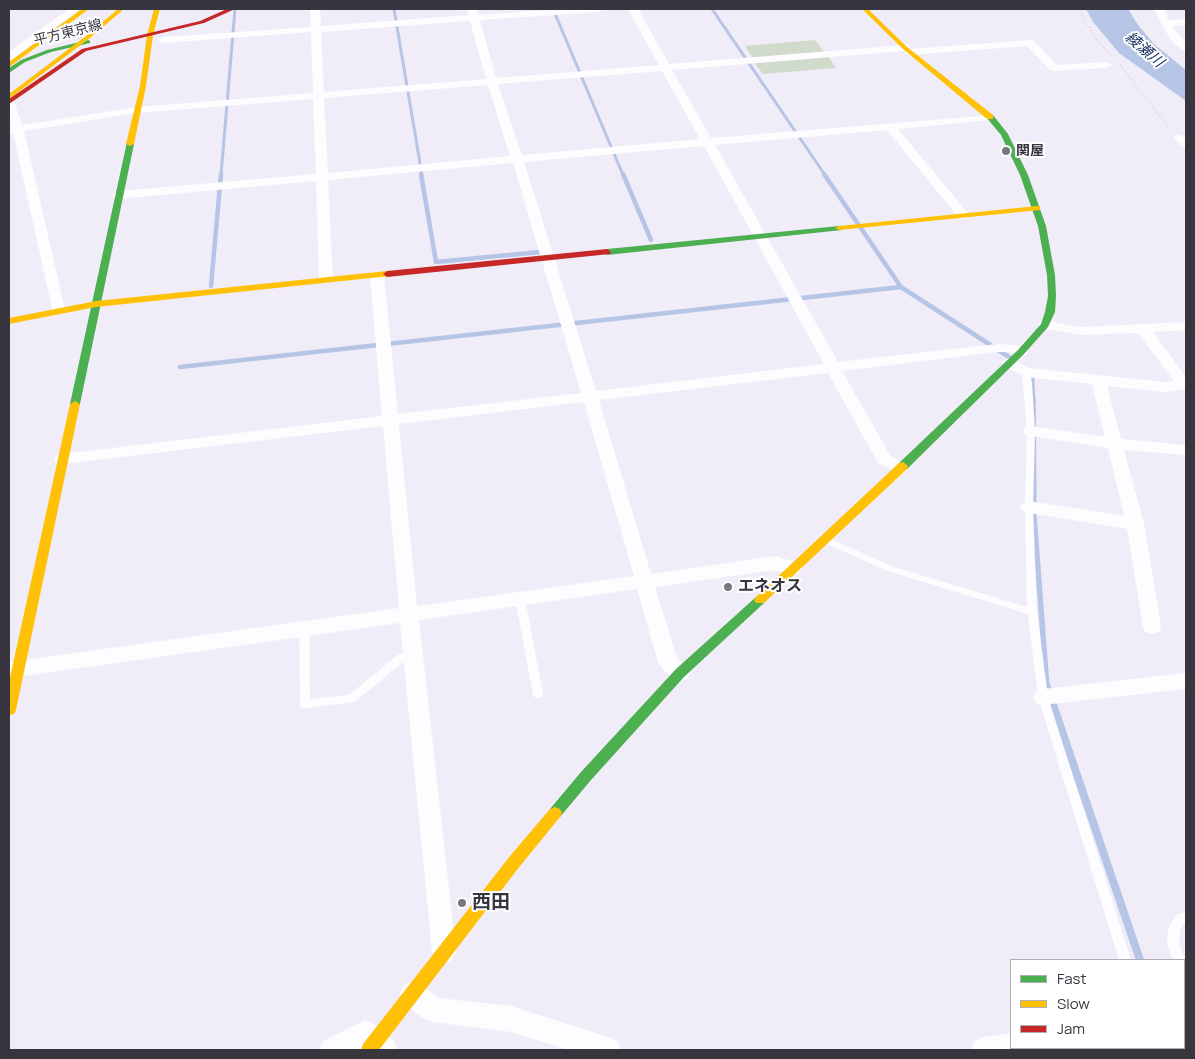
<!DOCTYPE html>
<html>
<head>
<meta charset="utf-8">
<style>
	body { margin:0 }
	#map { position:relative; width:1195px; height:1059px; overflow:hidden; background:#f0edf9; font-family:Manrope,sans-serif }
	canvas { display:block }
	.frame { position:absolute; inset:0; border:10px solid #37363f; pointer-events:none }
	.legend { position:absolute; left:1010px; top:959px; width:175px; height:90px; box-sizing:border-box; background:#fff; border:1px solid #afafb2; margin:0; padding:6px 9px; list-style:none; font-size:15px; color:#37363f }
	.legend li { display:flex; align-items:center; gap:10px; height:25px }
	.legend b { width:25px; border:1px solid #afafb2 }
</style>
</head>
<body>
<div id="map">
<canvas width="1195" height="1059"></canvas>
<div class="frame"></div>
<ul class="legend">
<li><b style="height:6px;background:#4caf50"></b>Fast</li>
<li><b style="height:6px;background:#ffc107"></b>Slow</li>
<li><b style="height:6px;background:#c62828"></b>Jam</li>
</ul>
</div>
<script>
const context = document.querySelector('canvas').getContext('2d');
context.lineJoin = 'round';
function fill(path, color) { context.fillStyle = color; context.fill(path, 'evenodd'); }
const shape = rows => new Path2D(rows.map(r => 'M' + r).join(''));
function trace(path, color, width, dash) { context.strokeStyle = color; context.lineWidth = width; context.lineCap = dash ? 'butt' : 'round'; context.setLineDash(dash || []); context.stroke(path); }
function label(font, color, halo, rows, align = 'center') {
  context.font = font + ' Manrope,"Noto Sans JP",sans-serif'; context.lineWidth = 4; context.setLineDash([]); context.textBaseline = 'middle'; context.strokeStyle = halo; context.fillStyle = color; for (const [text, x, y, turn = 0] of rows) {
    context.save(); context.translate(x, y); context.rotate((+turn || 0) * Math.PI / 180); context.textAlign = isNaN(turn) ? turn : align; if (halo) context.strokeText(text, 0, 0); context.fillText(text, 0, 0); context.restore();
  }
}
fill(shape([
	[815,40,825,53,753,58,745,46],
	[828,56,836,68,763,74,754,62]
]), '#d1dbcc');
fill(shape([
	[1086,9,1128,9,1138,25,1154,44,1186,70,1186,101,1119,53,1093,22]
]), '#b6c4e5');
trace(shape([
	[394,9,422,175],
	[553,9,623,175],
	[712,9,825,175],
	[221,175,235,9]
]), '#b6c4e5', 3);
trace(shape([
	[421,174,436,262,540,252],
	[623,174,651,240],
	[824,174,901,287],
	[211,286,221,174],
	[180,367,901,287,1012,359],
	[1028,372,1032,376,1033,399]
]), '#b6c4e5', 4.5);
trace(shape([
	[1033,398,1034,516,1047,688]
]), '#b6c4e5', 5.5);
trace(shape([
	[1047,687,1140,960],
	[1166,1048,1167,1050]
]), '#b6c4e5', 8);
trace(shape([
	[1078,9,1097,40,1111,55],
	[1120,65,1170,129]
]), '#d6d6da', 2, [1, 2.5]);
fill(shape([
	[1023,370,1029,370,1030,372,1032,383,1035,431,1033,507,1037,612,1048,697,1131,960,1119,960,1038,697,1028,614,888,571,822,542,821,540,822,538,828,538,894,567,1027,607,1025,507,1027,431,1022,372,1023,370],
	[520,595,523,596,525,598,543,694,542,697,538,698,534,697,533,694,515,598,517,596,520,595],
	[304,626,307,627,309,630,310,699,349,695,399,654,413,652,416,653,418,656,416,659,404,661,355,702,305,708,301,707,300,704,299,630,301,627,304,626],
	[1186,912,1186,923,1184,924,1180,930,1179,943,1185,960,1184,963,1184,960,1173,960,1167,943,1168,929,1176,915,1186,912],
	[1184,967,1186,968,1186,986,1184,985,1184,967]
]), '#fdfcfe');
fill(shape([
	[69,9,80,9,13,59,9,60,9,52,69,9],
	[310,9,320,9,321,26,469,15,467,9,477,9,478,15,562,9,604,9,599,12,480,20,496,78,659,65,628,9,638,9,669,64,905,45,909,46,909,49,1030,40,1034,41,1057,65,1107,62,1112,65,1107,68,1054,71,1050,70,1027,46,909,55,905,54,905,51,672,70,711,138,994,115,996,117,994,119,990,120,898,129,967,212,969,215,967,218,963,219,959,218,887,130,715,145,838,362,997,344,1014,345,1026,349,1028,352,1026,355,1021,356,1008,352,997,352,842,371,890,455,906,464,908,468,906,472,900,474,878,463,828,373,599,400,651,574,775,556,799,563,802,568,799,573,793,575,775,570,655,587,677,658,687,667,690,673,687,679,680,681,673,679,661,667,658,662,637,589,419,620,456,952,452,960,444,964,436,960,432,952,400,623,9,678,9,662,399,608,383,426,62,464,56,463,54,459,56,455,62,454,382,416,370,275,372,272,382,272,384,275,398,414,581,393,513,163,328,180,333,280,326,284,319,280,316,181,118,199,112,195,118,191,316,174,313,99,137,113,24,131,65,310,63,313,58,314,53,313,13,133,9,133,9,127,11,126,9,118,9,99,14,102,22,125,137,107,313,93,311,32,163,43,158,40,163,37,311,27,310,9],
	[470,21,486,79,324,92,321,32,470,21],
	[662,71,700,139,522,155,498,84,662,71],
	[488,85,510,156,328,173,324,98,488,85],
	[704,146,824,364,596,391,524,162,704,146],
	[584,402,634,576,417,606,399,424,584,402],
	[1154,9,1164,9,1169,20,1186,19,1186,25,1172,26,1186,43,1186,51,1182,50,1172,41,1166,32,1154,9],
	[1179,134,1186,138,1186,148,1182,147,1173,137,1179,134],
	[1045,321,1081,327,1186,322,1186,330,1153,332,1186,377,1186,389,1164,392,1107,386,1121,439,1186,445,1186,455,1124,450,1144,524,1161,627,1159,632,1152,634,1145,632,1143,627,1127,529,1029,513,1023,511,1020,507,1023,503,1029,501,1124,516,1108,448,1031,436,1025,435,1023,431,1025,427,1031,426,1105,437,1092,384,1026,377,1004,366,1002,363,1004,360,1009,358,1029,368,1164,382,1174,381,1138,333,1081,335,1040,328,1038,325,1040,322,1045,321],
	[1186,673,1186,689,1043,705,1036,703,1033,697,1036,691,1043,689,1186,673],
	[412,982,421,985,438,998,511,1006,608,1037,617,1041,621,1050,569,1050,511,1032,433,1022,424,1019,403,1003,400,994,403,985,412,982],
	[365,1020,374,1024,394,1041,398,1050,366,1050,363,1048,358,1050,319,1050,323,1041,365,1020],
	[1011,1033,1011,1048,1023,1048,1022,1050,971,1050,975,1041,984,1037,1011,1033],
	[1135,1048,1161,1048,1162,1050,1136,1050,1135,1048]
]), '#fdfcfe');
fill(shape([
	[88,40,90,41,90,43,51,52,25,62,9,73,9,68,21,60,47,50,88,40],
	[987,115,993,115,1008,134,1028,175,1046,226,1055,275,1056,296,1055,312,1048,327,1024,354,907,469,903,470,898,466,899,463,1018,350,1041,324,1045,312,1048,296,1047,275,1038,226,1020,175,1001,135,986,117,987,115],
	[127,142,134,144,80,404,75,407,70,404,127,142],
	[839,226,842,226,842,230,607,255,603,252,607,249,839,226],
	[760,596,764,597,766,600,764,603,684,677,591,780,560,817,555,819,550,817,548,813,550,809,581,772,676,669,756,597,760,596]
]), '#4caf50');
fill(shape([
	[82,9,89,9,9,67,9,62,82,9],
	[118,9,124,9,90,38,9,99,9,94,86,36,118,9],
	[154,9,160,9,153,35,146,86,134,144,130,146,126,144,140,86,147,35,154,9],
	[862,9,868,9,907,47,993,115,993,119,987,119,903,49,862,9],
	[1037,206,1040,206,1040,210,839,230,835,228,839,226,1037,206],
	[387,271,391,274,390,276,96,307,9,324,9,318,96,301,387,271],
	[75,401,80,404,16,710,14,714,9,715,9,682,70,404,75,401],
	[903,462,908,466,907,469,764,603,756,603,754,600,756,597,899,463,903,462],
	[555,807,560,809,562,813,560,817,520,866,379,1050,361,1050,363,1044,510,856,550,809,555,807]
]), '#ffc107');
fill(shape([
	[227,9,235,9,204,23,86,51,9,104,9,99,82,49,200,21,227,9],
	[607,249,611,252,610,254,387,277,383,274,387,271,607,249]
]), '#c62828');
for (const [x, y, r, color] of [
	[1006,151,5,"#787680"],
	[728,587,5,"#787680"],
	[462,903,5,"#787680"]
]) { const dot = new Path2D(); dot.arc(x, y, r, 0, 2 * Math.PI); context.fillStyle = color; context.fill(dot); trace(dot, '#fff', 2); }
label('14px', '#37363f', '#fff', [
	["平方東京線",68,33,-14]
]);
label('bold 14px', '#37363f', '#fff', [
	["関屋",1016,151]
], 'left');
label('italic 15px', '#1a3163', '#fff', [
	["綾瀬川",1144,50,41]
]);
label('bold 16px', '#37363f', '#fff', [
	["エネオス",738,587]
], 'left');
label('bold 19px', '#37363f', '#fff', [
	["西田",472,903]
], 'left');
</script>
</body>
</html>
